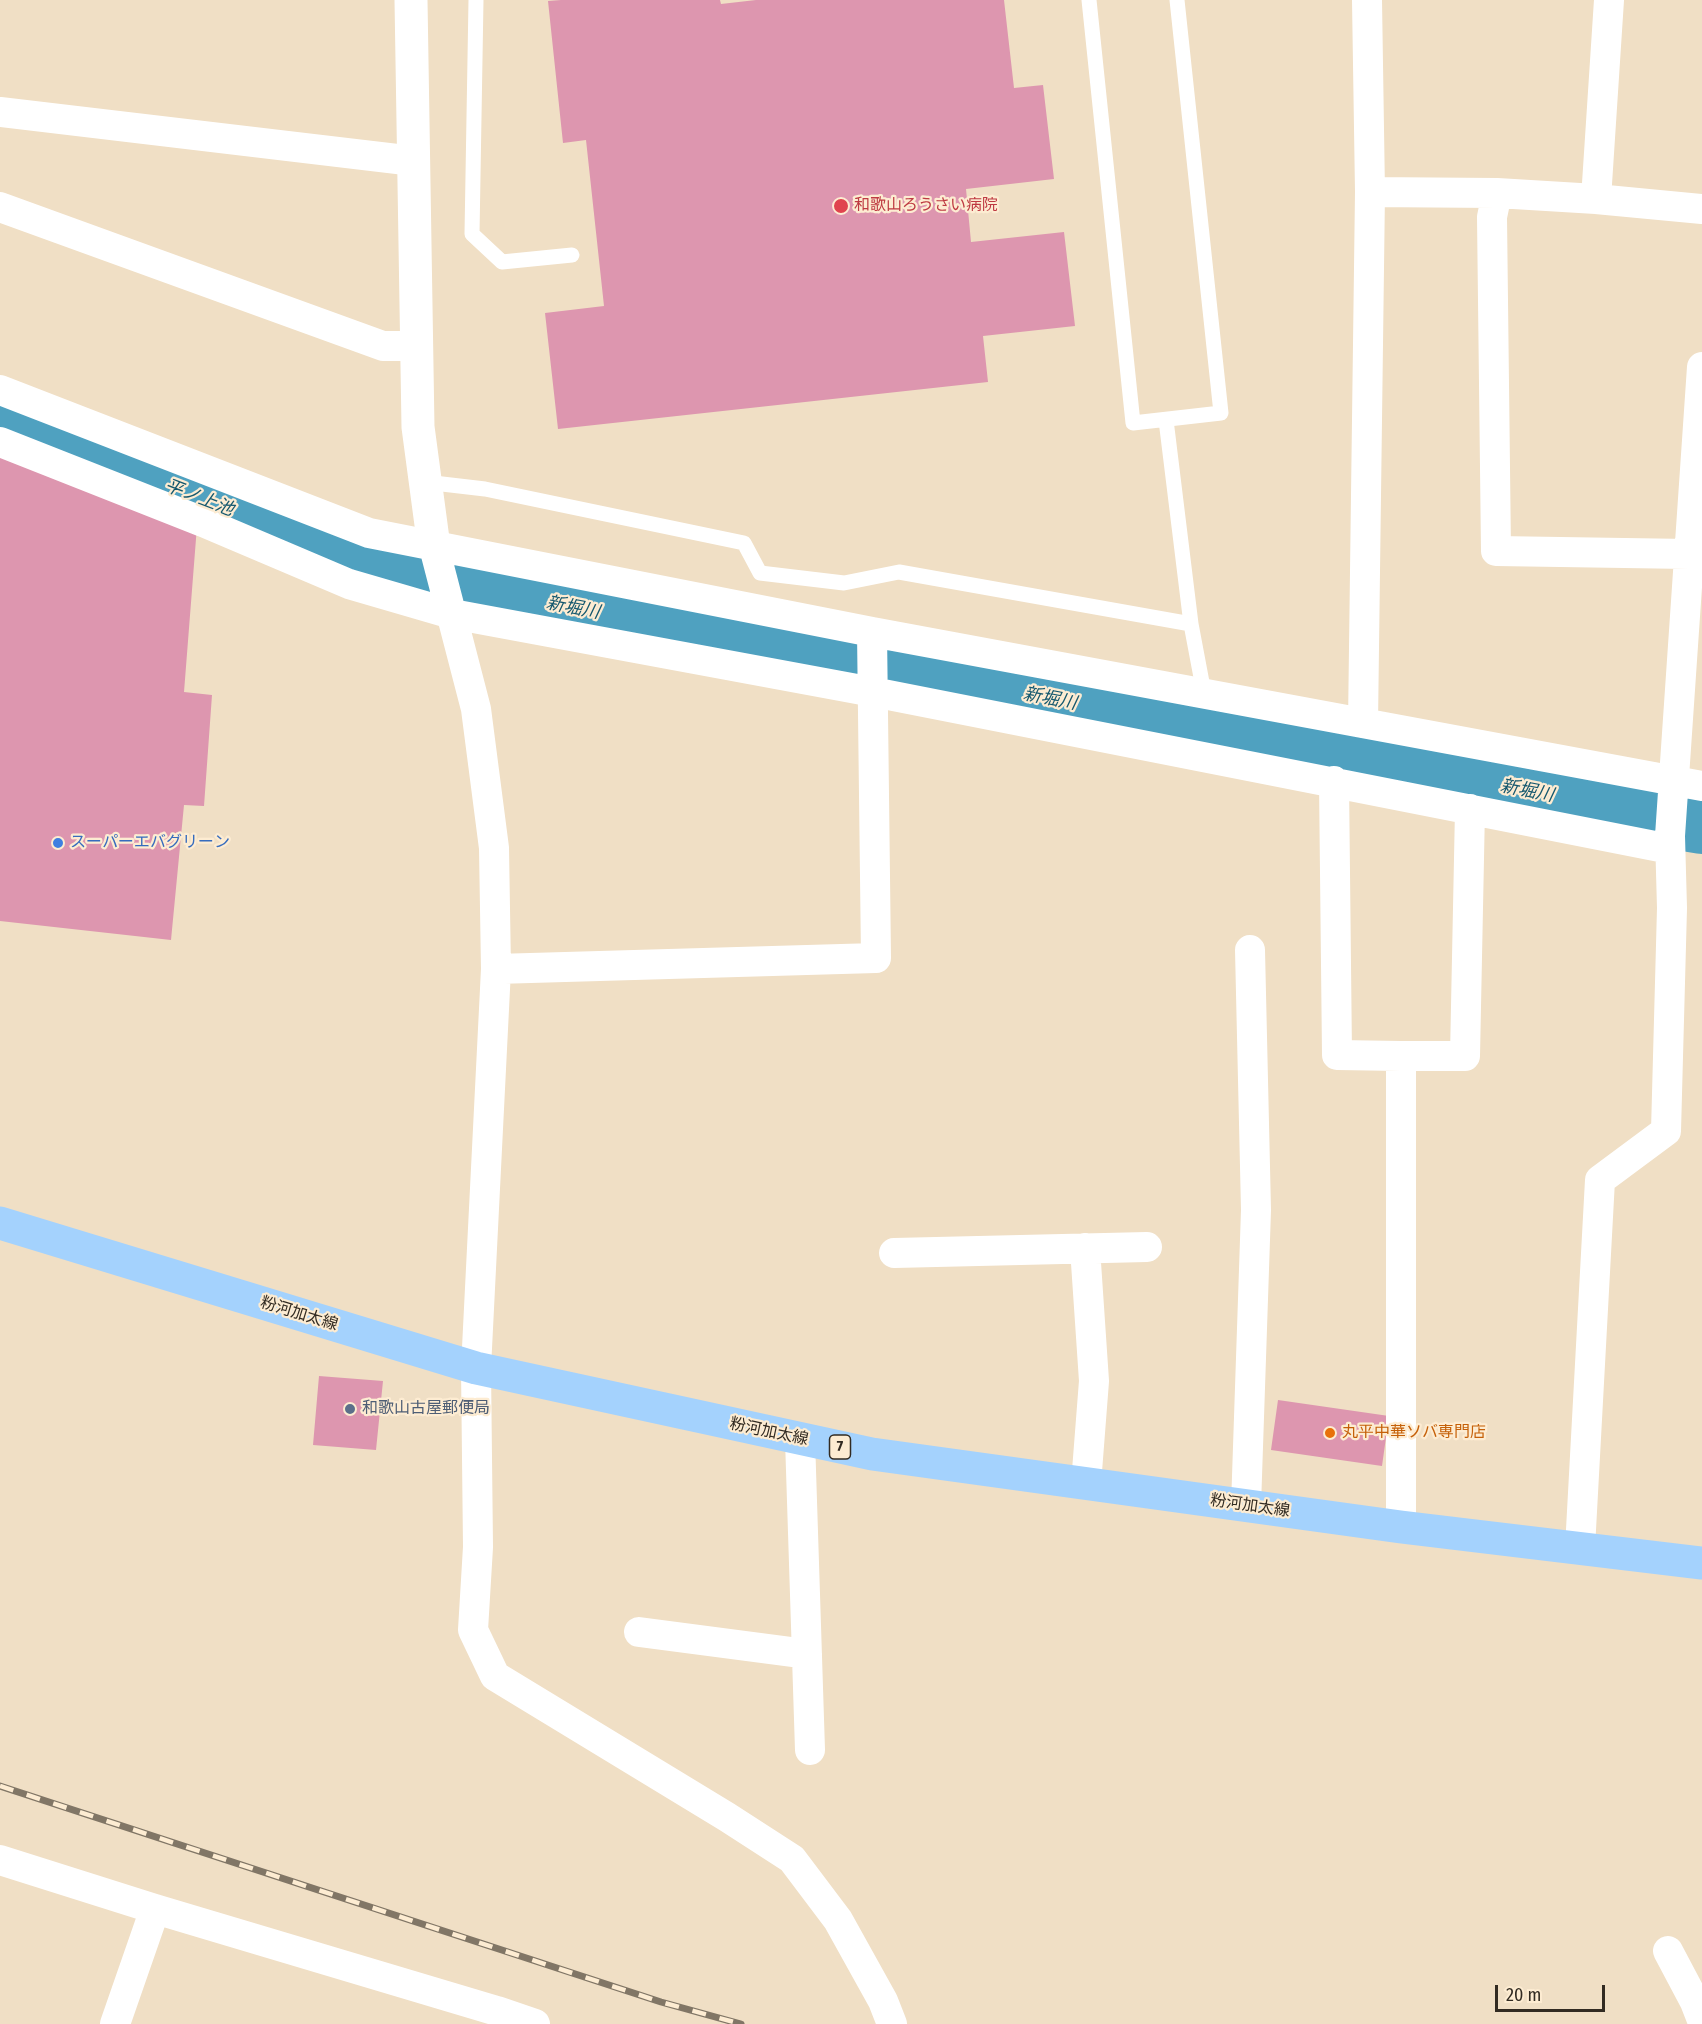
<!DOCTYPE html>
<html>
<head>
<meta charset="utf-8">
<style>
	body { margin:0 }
	#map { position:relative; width:1702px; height:2024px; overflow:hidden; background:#f0dfc5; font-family:"Fira Sans Condensed",sans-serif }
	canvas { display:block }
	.scale { position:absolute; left:1495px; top:1985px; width:110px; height:27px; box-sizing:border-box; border:3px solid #322b22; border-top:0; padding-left:8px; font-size:18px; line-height:21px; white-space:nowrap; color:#322b22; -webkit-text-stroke:4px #fdecd2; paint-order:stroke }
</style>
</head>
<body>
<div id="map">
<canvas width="1702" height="2024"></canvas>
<div class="scale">20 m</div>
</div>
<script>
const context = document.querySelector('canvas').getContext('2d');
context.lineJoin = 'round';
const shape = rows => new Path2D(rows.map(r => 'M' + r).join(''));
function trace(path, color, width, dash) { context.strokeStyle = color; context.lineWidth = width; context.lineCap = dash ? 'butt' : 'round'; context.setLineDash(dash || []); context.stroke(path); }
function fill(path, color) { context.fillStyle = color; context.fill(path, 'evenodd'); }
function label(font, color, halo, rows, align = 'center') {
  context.font = font + ' "Fira Sans Condensed","Noto Sans JP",sans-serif'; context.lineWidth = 4.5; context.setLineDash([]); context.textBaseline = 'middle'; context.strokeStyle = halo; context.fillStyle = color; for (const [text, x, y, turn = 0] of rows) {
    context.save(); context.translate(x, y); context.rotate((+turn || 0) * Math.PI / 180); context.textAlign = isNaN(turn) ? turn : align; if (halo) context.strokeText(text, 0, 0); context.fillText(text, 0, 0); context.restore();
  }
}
trace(shape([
	[392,551,399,575]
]), '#4fa1c0', 10);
trace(shape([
	[0,420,399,575,1568,799,1702,821]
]), '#4fa1c0', 66);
fill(shape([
	[561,0,720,0,721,4,756,0,1004,0,1014,88,1043,85,1054,179,966,189,971,242,1064,232,1075,326,983,336,988,382,558,429,545,313,604,306,586,140,563,143,548,1],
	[0,449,197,526,184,692,212,695,204,806,184,805,171,940,0,921],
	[319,1376,383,1381,376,1450,313,1445],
	[1278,1400,1389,1416,1382,1466,1271,1450]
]), '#dd96af');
trace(shape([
	[476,0,472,234,502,262,572,255],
	[1089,0,1133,423,1221,413,1177,0],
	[1166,420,1191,624],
	[425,482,485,489,744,543,760,573,844,583,899,572,1191,624,1204,693]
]), '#fff', 15);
trace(shape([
	[1367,0,1370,192],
	[1609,0,1596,199,1497,193,1492,217,1496,551,1689,554],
	[0,112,414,161],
	[1596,199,1702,209],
	[0,207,383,346,417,346],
	[0,390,369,533,872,632,1702,786],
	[0,442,203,522,349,584,452,614,873,692,1670,849],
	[434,547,476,709,494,848,496,969,476,1368,478,1547,473,1630,495,1676,727,1817,792,1859,838,1920,883,2001,892,2024],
	[1363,723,1370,192,1497,193],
	[1334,781,1337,1055,1401,1056,1401,1527],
	[496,969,876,958,872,632],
	[1401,1056,1465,1056,1470,809],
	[1085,1248,1094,1381,1086,1484],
	[894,1253,1147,1247],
	[800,1439,810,1750],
	[1246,1506,1256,1210,1250,950],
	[1580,1548,1600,1180,1666,1131,1672,908,1670,836,1702,367],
	[639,1632,807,1654],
	[0,1860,155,1909,497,2011,535,2024],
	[1668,1951,1695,2002,1702,2020],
	[115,2024,155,1909]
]), '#fff', 30);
trace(shape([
	[411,0,418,427,434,547]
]), '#fff', 33);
trace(shape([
	[0,1223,476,1368,872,1454,1401,1527,1702,1563]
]), '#a4d2fd', 33);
const rail = shape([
	[0,1786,661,2002,741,2024]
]);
trace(rail, '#817666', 7);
trace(rail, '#fdecd2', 4.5, [14]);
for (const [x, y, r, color] of [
	[841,206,8,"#e0444e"],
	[58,843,6,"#3f7fe0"],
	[350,1409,6,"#5c6f8a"],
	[1330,1433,6,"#e8710a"]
]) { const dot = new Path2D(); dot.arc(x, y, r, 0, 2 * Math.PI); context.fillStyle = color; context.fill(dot); trace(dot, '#fdecd2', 2); }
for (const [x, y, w] of [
	[840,1447,21]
]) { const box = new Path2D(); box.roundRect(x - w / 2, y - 12, w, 24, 4.5); context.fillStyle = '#fdecd2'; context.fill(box); trace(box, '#322b22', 1.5); }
label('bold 15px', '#322b22', null, [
	["7",840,1447]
]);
label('16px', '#be3a42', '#fdecd2', [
	["和歌山ろうさい病院",854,206]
], 'left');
label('16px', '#366cbe', '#fdecd2', [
	["スーパーエバグリーン",70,843]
], 'left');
label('16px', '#322b22', '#fdecd2', [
	["粉河加太線",299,1314,17],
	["粉河加太線",769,1432,12],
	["粉河加太線",1250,1506,8]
]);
label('16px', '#4e5e75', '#fdecd2', [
	["和歌山古屋郵便局",362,1409]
], 'left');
label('16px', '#c56008', '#fdecd2', [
	["丸平中華ソバ専門店",1342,1433]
], 'left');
label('italic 18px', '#15586e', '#fdecd2', [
	["平ノ上池",199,498,21],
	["新堀川",573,608,11],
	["新堀川",1050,699,11],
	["新堀川",1527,791,11]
]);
</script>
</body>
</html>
